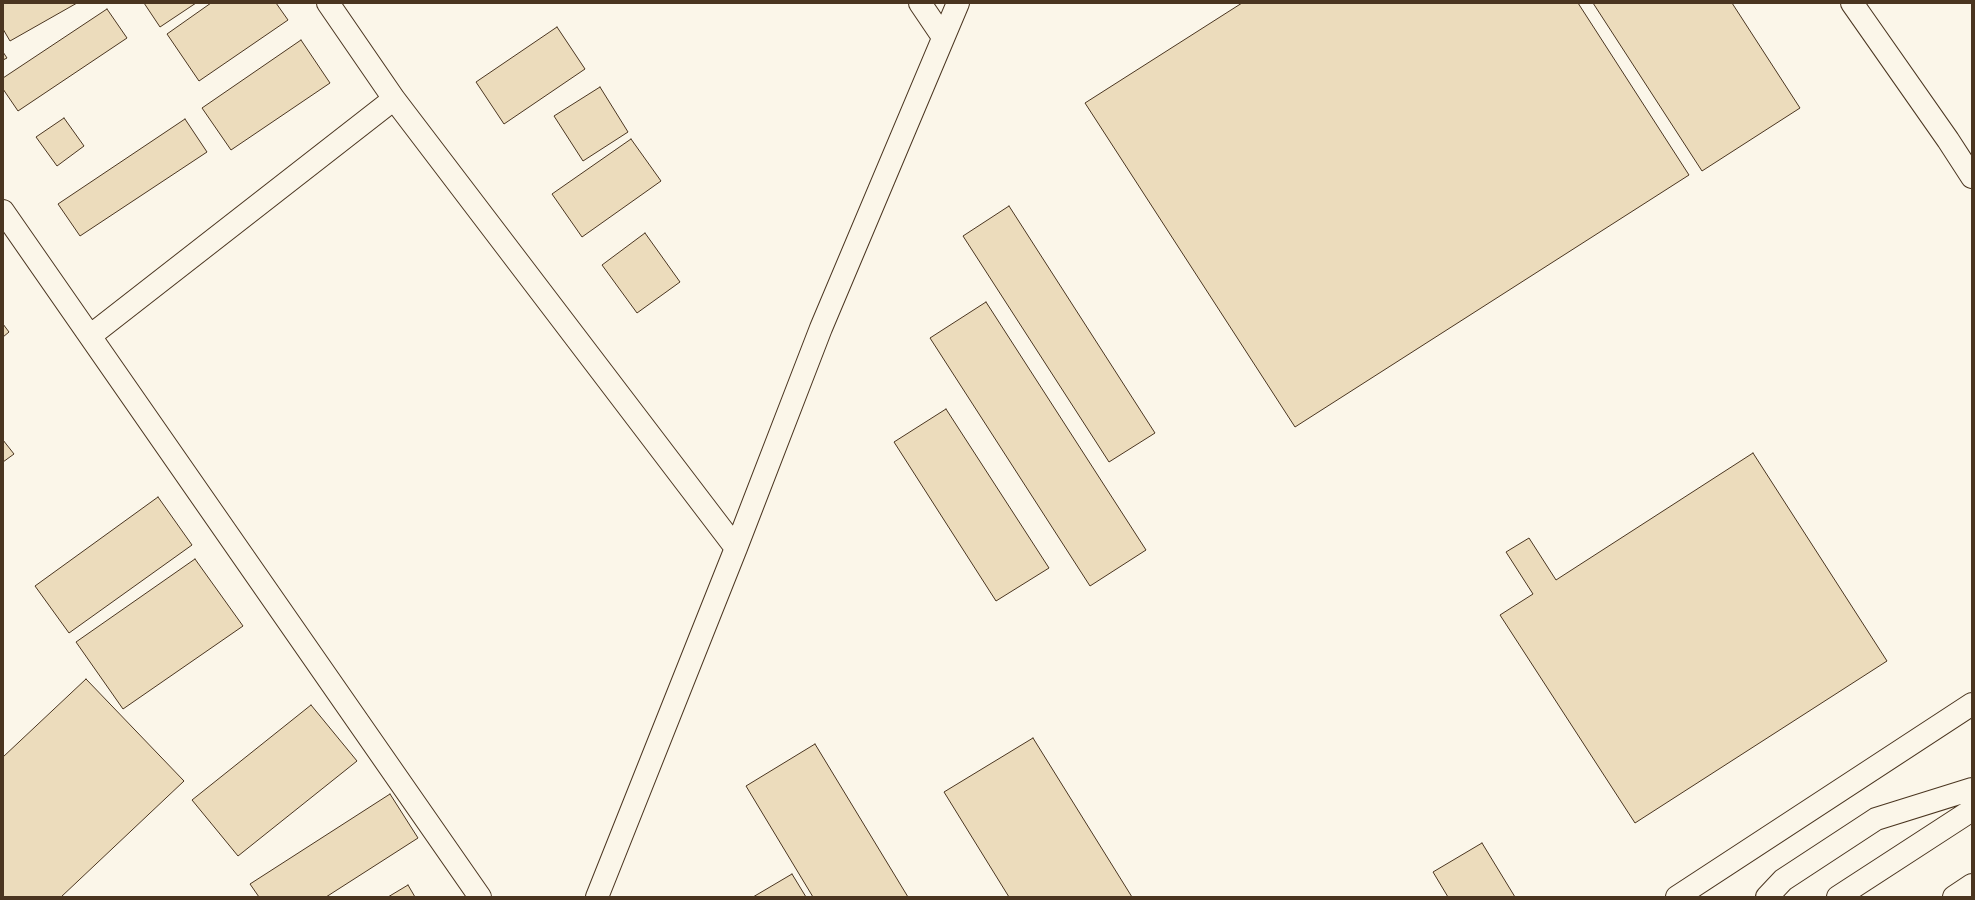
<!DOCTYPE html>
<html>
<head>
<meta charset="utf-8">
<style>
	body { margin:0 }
	#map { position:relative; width:1975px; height:900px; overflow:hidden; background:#fbf6e9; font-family:Jost,sans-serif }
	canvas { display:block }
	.frame { position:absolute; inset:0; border:4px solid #4a3520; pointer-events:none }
</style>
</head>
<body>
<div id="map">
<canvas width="1975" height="900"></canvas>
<div class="frame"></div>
</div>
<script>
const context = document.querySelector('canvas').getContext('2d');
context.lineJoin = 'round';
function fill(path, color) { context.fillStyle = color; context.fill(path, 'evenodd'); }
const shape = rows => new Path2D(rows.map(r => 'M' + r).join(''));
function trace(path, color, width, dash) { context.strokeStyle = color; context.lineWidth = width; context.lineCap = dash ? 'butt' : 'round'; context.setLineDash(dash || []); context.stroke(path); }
const building = shape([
	[3,3,77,3,10,41,3,29,3,3],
	[144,3,196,3,160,27,144,3],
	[211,3,276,3,288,20,199,81,167,34,211,3],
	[1242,3,1578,3,1689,175,1295,427,1085,103,1242,3],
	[1593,3,1732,3,1800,108,1702,171,1593,3],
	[107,9,127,38,18,111,3,89,3,78,107,9],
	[557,27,585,69,504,124,476,82,557,27],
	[301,40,330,83,231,150,202,108,301,40],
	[3,52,7,58,3,60,3,52],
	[600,87,628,132,583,161,554,116,600,87],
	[64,118,84,146,57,166,36,137,64,118],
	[185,119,207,152,80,236,58,204,185,119],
	[631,139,661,181,582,237,552,194,631,139],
	[1009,206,1155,433,1109,462,963,236,1009,206],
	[645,233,680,282,637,313,602,265,645,233],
	[986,302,1146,550,1090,586,930,338,986,302],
	[3,324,9,332,3,337,3,324],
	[946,409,1049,568,996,601,894,442,946,409],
	[3,440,14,454,3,462,3,440],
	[1753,453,1887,661,1635,823,1500,615,1533,594,1506,552,1529,538,1556,580,1753,453],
	[158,497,192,545,69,633,35,586,158,497],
	[195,559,243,626,123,709,76,642,195,559],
	[86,679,184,781,61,897,3,897,3,757,86,679],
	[311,705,357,761,238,856,192,800,311,705],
	[1033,738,1132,897,1009,897,944,792,1033,738],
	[815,744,908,897,813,897,746,786,815,744],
	[390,794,418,838,326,897,259,897,250,884,390,794],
	[1482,843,1515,897,1448,897,1433,872,1482,843],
	[792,874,806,897,753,897,792,874],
	[408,885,415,897,388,897,408,885]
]);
fill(building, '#ecdcbc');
trace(building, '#4a3520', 1);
const minor = shape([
	[328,3,394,99,736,548],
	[920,3,943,37],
	[1852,3,1948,140,1972,177],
	[3,211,480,897],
	[90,336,394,99],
	[597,897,736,548,821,328,958,3],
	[1677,897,1972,704],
	[1767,897,1783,880,1876,819,1972,789],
	[1838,897,1972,810],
	[1954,897,1972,885]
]);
trace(minor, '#4a3520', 24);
trace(minor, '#fbf6e9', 22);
</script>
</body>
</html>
